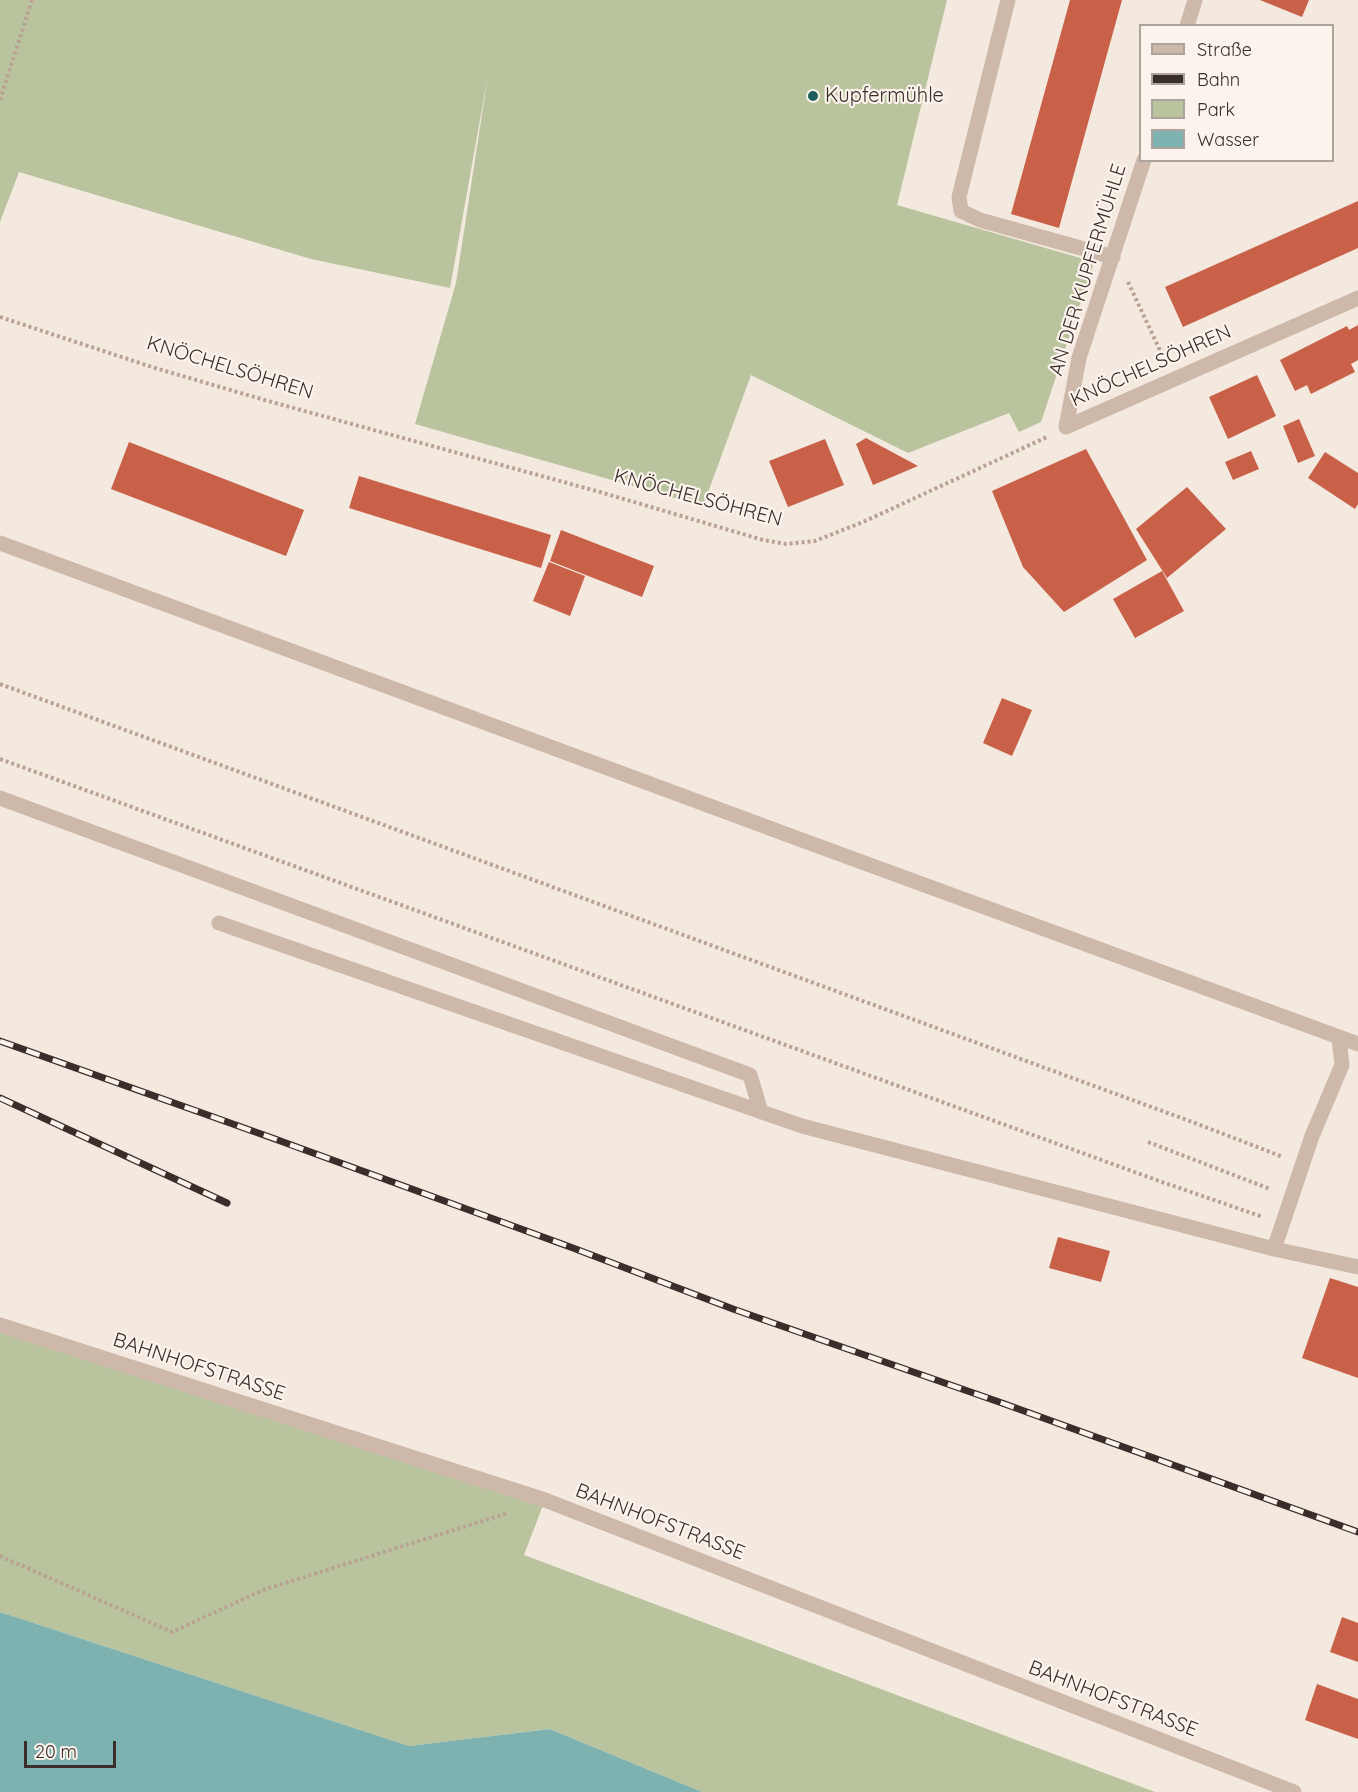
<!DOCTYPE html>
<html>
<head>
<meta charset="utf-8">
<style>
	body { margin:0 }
	#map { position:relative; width:1358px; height:1792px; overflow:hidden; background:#f4e9df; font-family:Quicksand,sans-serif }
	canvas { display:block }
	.legend { position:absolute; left:1139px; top:24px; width:195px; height:138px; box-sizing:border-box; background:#fbf3ec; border:2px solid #aea49e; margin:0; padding:8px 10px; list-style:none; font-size:18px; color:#3a2e2a }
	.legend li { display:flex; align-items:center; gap:12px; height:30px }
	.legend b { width:30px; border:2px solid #aea49e }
	.scale { position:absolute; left:24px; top:1741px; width:92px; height:27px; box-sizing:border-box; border:3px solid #3a2e2a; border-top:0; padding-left:8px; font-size:18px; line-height:21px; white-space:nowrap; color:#3a2e2a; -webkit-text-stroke:4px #fbf3ec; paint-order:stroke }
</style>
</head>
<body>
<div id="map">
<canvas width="1358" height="1792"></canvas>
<ul class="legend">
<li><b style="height:8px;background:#cdb8aa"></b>Straße</li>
<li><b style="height:8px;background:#3a2e2a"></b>Bahn</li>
<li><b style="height:16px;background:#b9c49e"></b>Park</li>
<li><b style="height:16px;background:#7db2b1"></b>Wasser</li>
</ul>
<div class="scale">20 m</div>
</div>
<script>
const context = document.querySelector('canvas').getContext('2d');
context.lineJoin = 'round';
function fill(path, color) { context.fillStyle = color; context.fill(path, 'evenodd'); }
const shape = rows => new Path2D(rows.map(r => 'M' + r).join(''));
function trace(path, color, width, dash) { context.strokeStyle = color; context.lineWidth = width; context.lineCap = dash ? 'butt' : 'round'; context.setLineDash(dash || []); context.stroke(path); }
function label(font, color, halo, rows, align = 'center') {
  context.font = font + ' Quicksand,sans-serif'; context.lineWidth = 4.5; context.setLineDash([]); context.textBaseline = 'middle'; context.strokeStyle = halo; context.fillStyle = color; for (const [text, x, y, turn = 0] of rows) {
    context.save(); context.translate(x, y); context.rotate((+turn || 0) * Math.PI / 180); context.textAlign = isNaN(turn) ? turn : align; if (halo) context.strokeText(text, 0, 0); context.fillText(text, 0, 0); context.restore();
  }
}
fill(shape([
	[0,0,947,0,897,205,1094,262,1041,422,1019,432,1009,413,908,453,751,375,703,506,415,424,456,283,488,75,450,288,311,259,19,172,0,222],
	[0,1325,545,1500,524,1555,1155,1792,702,1792,550,1729,409,1746,0,1612]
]), '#b9c49e');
fill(shape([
	[0,1612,409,1746,550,1729,702,1792,0,1792]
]), '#7db2b1');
fill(shape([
	[1070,0,1122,0,1059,228,1011,214],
	[1260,0,1309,0,1302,17],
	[1358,201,1358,248,1183,327,1165,287],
	[1358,325,1358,360,1351,364,1355,372,1311,394,1307,385,1295,391,1280,360,1347,326,1349,330],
	[1257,375,1276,416,1228,439,1209,397],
	[1299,419,1315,456,1298,463,1283,426],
	[866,438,918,466,873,485,856,444],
	[825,439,844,485,788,507,769,461],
	[129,442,304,510,286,556,111,489],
	[1086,449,1147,560,1064,612,1023,567,992,491],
	[1251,451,1259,469,1233,480,1225,462],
	[1325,452,1358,473,1358,504,1355,509,1308,478],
	[359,476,551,535,541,568,349,508],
	[1187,487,1226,529,1167,578,1136,529],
	[561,530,654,566,642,597,550,561],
	[549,562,585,576,570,616,533,601],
	[1162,571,1184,611,1135,638,1113,599],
	[1002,698,1032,710,1012,756,983,743],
	[1058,1237,1110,1251,1101,1282,1049,1268],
	[1330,1278,1358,1287,1358,1378,1302,1358],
	[1342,1617,1358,1623,1358,1662,1330,1652],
	[1317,1684,1358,1699,1358,1739,1305,1720]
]), '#c96048');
trace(shape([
	[0,100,32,0],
	[1128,282,1164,359],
	[0,317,155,368,268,401,600,492,763,540,786,544,815,541,863,522,1047,437],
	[0,684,1195,1123,1283,1157],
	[0,759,1162,1182,1263,1217],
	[1148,1142,1270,1189],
	[0,1556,172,1632,263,1590,508,1513]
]), '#b9a294', 4, [3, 3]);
trace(shape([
	[1008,0,959,197,961,211,980,220,1113,257],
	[0,543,799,839,1358,1044],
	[0,798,750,1075,761,1112],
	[219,923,802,1126,1274,1249,1358,1267],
	[1274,1249,1312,1136,1342,1065,1339,1037]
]), '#cdb8aa', 15);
trace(shape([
	[1187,26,1195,0],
	[1066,427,1358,298],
	[1066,427,1079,358,1144,160],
	[0,1325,545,1500,1294,1792]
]), '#cdb8aa', 15);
const rail = shape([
	[0,1041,275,1139,573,1248,733,1309,1002,1403,1358,1532],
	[0,1098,227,1203]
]);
trace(rail, '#3a2e2a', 7);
trace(rail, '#fbf3ec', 4.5, [14]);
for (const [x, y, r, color] of [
	[813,96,6,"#1e5c5d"]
]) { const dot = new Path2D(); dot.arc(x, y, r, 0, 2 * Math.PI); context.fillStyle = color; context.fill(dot); trace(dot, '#fbf3ec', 2); }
label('20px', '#3a2e2a', '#fbf3ec', [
	["Kupfermühle",825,96]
], 'left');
label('20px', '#3a2e2a', '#fbf3ec', [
	["AN DER KUPFERMÜHLE",1088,270,-73],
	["KNÖCHELSÖHREN",1151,366,-24],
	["KNÖCHELSÖHREN",230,368,17],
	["KNÖCHELSÖHREN",698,498,15],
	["BAHNHOFSTRASSE",199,1367,18],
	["BAHNHOFSTRASSE",660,1522,21],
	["BAHNHOFSTRASSE",1113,1699,21]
]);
</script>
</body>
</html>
